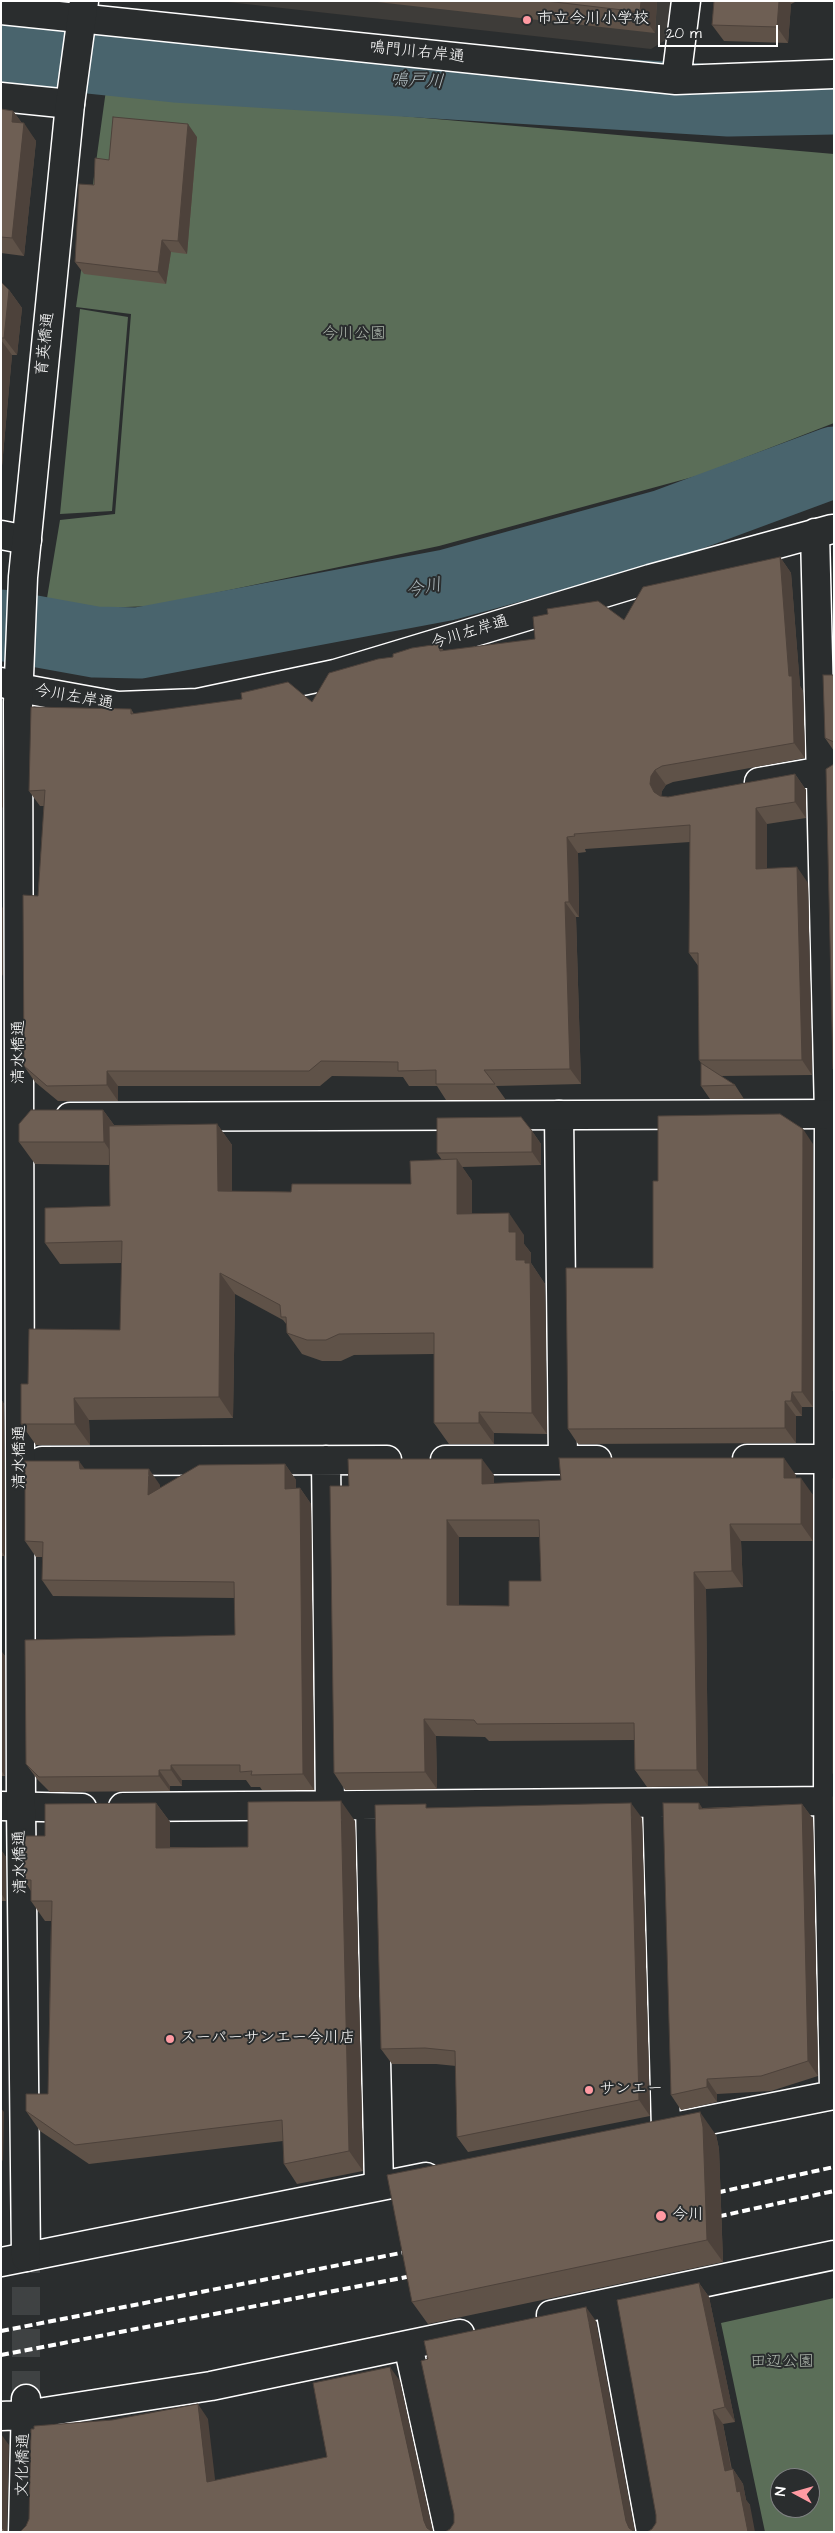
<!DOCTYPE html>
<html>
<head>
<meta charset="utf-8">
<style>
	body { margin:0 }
	#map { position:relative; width:835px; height:2533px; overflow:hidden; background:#2a2d2e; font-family:"Architects Daughter",sans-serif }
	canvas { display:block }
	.frame { position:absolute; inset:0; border:2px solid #fff; pointer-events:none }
	.north { position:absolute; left:770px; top:2468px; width:50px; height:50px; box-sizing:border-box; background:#2a2d2e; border:1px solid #7f8182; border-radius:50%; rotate:276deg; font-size:14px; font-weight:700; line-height:20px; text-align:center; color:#fff }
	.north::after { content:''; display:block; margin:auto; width:18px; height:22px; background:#ff9aa2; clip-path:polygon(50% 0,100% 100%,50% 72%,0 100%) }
	.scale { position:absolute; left:658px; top:25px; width:120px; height:22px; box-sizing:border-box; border:2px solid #fff; border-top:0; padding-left:6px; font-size:15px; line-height:18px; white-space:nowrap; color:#fff; -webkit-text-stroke:4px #2a2d2e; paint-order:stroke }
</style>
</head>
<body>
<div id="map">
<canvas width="835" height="2533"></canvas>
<div class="frame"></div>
<div class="north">N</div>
<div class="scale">20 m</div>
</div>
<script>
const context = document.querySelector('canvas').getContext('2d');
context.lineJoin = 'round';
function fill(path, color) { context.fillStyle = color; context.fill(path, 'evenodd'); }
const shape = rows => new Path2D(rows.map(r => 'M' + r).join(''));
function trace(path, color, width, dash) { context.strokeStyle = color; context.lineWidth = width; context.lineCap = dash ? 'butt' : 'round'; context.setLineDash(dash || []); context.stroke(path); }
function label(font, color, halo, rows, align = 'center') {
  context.font = font + ' "Architects Daughter","Klee One",sans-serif'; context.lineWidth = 4; context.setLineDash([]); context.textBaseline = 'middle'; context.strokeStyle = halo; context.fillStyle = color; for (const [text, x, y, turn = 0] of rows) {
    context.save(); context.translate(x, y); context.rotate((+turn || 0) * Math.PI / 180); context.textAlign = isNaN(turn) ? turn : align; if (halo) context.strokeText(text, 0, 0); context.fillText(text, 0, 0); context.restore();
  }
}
fill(shape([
	[219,1,673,1,669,38,651,49]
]), '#3e3c39');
fill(shape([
	[106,90,834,154,834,423,700,475,439,546,153,606,45,610,60,520,115,514,131,314,76,307],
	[80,309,128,317,112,511,60,514],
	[834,2298,834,2532,765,2532,721,2323],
	[780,2478,810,2478,810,2508,780,2508]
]), '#5b6e58');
trace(shape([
	[1,49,175,67,729,101,834,99],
	[1,625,95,642,139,643,447,585,664,525,834,462]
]), '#49646d', 71);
trace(shape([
	[26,2399,26,2257]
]), '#3f4243', 28, [28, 14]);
const street = shape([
	[1,10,676,80,834,74],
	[676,80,686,1],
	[1,97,70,104],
	[815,533,829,1114,828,1801,834,2090],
	[1,535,27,540],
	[1,682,19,688,118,706,198,703,335,674,650,579,832,529],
	[759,782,834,769],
	[559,1115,563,1460],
	[747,1459,834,1459],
	[326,1460,330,1805],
	[445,1460,597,1460],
	[42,1461,387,1460],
	[657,1803,666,2129],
	[370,1805,379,2186],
	[1,1806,82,1808],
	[123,1807,834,1801],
	[669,2128,834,2095],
	[1,2262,426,2177],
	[609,2303,651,2532],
	[551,2315,834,2255],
	[408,2345,449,2532],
	[1,2416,25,2415,211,2386,460,2334],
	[23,2532,26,2399]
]);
const secondary = shape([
	[70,1117,834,1114],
	[26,2257,21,1808,18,702,23,577,70,104,84,1]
]);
trace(street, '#fff', 31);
trace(secondary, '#fff', 31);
trace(street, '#2a2d2e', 28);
trace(secondary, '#2a2d2e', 28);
trace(shape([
	[706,2195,834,2167],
	[707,2219,834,2191],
	[1,2331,416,2250],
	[1,2355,422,2274]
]), '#fff', 4, [8, 4]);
fill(shape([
	[368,1,657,1,655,33],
	[714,1,797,1,791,4,788,43,724,41,712,25],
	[1,109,13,111,22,123,36,141,24,256,1,253],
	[197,137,187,254,171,252,166,284,84,274,75,262,94,185,109,160],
	[1,282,9,290,22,308,17,355,12,355,1,477],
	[780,557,791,573,800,686,803,691,805,758,673,782,666,785,662,791,661,796,668,797,795,774,806,790,806,818,767,824,767,869,808,883,812,1075,720,1076,735,1085,744,1099,710,1099,701,1086,701,1063,699,1060,699,967,689,953,690,842,585,849,586,852,578,853,579,917,576,917,581,1084,496,1086,506,1100,446,1100,437,1086,409,1086,403,1077,332,1076,320,1086,118,1086,118,1101,58,1101,35,1082,24,1066,38,896,44,806,40,806,29,791,131,709,134,714,312,702,393,657,439,644,444,651,535,639,624,620],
	[834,675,834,751,825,738],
	[103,1110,114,1125,217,1124,232,1145,232,1191,291,1192,411,1184,442,1160,437,1153,532,1131,541,1144,541,1165,462,1167,472,1181,472,1214,524,1235,524,1244,531,1253,531,1263,545,1284,547,1434,494,1433,494,1444,449,1444,434,1423,434,1354,354,1355,341,1361,322,1361,302,1354,287,1333,287,1325,283,1320,235,1294,233,1418,89,1420,90,1445,36,1445,21,1424,28,1384,120,1330,122,1263,60,1264,45,1243,110,1206,109,1165,35,1164,19,1142],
	[813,1144,813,1407,802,1407,802,1416,796,1416,796,1443,578,1444,568,1429,653,1268,658,1181],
	[1,1399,4,1404,5,1556,1,1556],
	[285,1464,296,1480,296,1488,300,1488,311,1504,314,1790,262,1790,260,1787,251,1787,246,1780,182,1780,182,1786,170,1786,170,1791,50,1792,37,1779,26,1764,235,1635,235,1598,53,1596,42,1580,43,1557,36,1557,25,1541,85,1469,160,1485,160,1488],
	[494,1475,494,1484,796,1475,796,1478,813,1495,813,1541,741,1541,743,1587,706,1589,708,1786,647,1787,635,1770,634,1740,489,1741,485,1737,436,1736,437,1789,345,1790,334,1773,349,1486],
	[459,1537,540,1537,541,1581,509,1606,459,1605],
	[1,1651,5,1656,5,1776,1,1776],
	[156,1803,170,1822,170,1847,248,1847,355,1821,363,2171,297,2184,284,2164,283,2141,89,2164,40,2131,26,2111,48,2094,51,1921,45,1921,31,1901,31,1891,24,1880,45,1836],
	[802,1804,813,1819,818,2076,771,2091,717,2094,717,2102,681,2110,671,2095,703,1808],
	[429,1808,642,1818,650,2116,468,2152,457,2137,456,2066,436,2064,392,2064,381,2049],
	[1,1850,6,1857,6,1901,1,1901],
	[716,2135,719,2149,723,2262,428,2324,412,2302],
	[699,2283,709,2297,735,2422,723,2424,732,2470,733,2469,743,2484,746,2500,750,2505,652,2529,656,2523]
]), '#5f5248');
fill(shape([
	[641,1,657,1,655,33,640,12],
	[779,1,789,1,791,4,788,43,777,27],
	[13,111,24,126,24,123,36,141,24,256,12,238,12,122],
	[188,124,197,137,187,254,178,241],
	[162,240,171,252,166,284,158,272],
	[9,290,22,308,17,355,4,338],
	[1,340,12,355,1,477],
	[780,557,791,573,800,686,803,691,805,758,794,743],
	[1,742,2,744,3,808,1,806],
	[655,770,666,785,662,791,661,799,654,792,650,784,651,776],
	[795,774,806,790,806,818,795,802],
	[756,808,767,824,767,885,756,869],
	[567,837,578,853,579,917,569,902],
	[797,867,808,883,812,1075,802,1060],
	[565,902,576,917,581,1084,570,1069],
	[1,906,3,908,3,976,1,973],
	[107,1071,118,1086,118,1101,107,1085],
	[103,1110,119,1132,120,1165,104,1142],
	[217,1124,232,1145,232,1212,218,1191],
	[803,1129,813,1144,813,1407,802,1392],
	[532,1131,541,1144,541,1165,532,1152],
	[457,1159,472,1181,472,1235,457,1214],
	[509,1213,524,1235,524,1244,531,1253,531,1263,545,1284,547,1434,532,1413,516,1260,509,1232],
	[220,1273,235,1294,233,1418,219,1397],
	[792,1392,802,1407,802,1416,791,1401],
	[74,1398,89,1420,90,1445,75,1424],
	[1,1399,4,1404,5,1556,1,1551],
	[785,1401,796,1416,796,1443,785,1428],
	[479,1412,494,1433,494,1444,479,1423],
	[784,1458,796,1475,796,1495,784,1478],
	[482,1459,494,1475,494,1501,482,1484],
	[79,1461,90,1476,80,1469],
	[285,1464,296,1480,296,1504,285,1489],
	[149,1469,160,1485,159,1510,148,1495],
	[801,1478,813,1495,813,1541,801,1524],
	[300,1488,311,1504,314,1790,303,1774],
	[447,1520,459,1537,459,1622,447,1605],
	[730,1524,741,1541,743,1587,732,1571],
	[694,1572,706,1589,708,1786,697,1770],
	[1,1651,5,1656,5,1776,1,1770],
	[424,1719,436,1736,437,1789,425,1772],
	[171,1765,182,1780,182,1786,171,1770],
	[159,1770,170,1786,170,1791,159,1776],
	[341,1801,355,1821,363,2171,349,2151],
	[156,1803,170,1822,170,1867,156,1848],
	[631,1803,642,1818,650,2116,639,2100],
	[699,1803,709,1818,699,1809],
	[802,1804,813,1819,818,2076,808,2061],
	[1,1850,6,1857,6,1901,1,1893],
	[707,2079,717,2094,717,2102,707,2087],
	[1,2108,4,2112,3,2161,1,2159],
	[700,2112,716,2135,719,2149,723,2262,707,2240],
	[699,2283,709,2297,735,2422,725,2407],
	[586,2307,596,2321,635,2532,629,2528,626,2521],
	[390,2367,400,2381,433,2532,427,2528,424,2521],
	[198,2404,208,2419,217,2496,207,2482],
	[713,2410,723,2424,734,2485,725,2471],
	[1,2434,9,2445,7,2532,4,2532,1,2528],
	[733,2469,743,2484,746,2500,750,2505,755,2532,748,2532,737,2492]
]), '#4d423b');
const building = shape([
	[546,1,641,1,640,12,546,1],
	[714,1,779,1,777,27,712,25,714,1],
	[1,109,13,111,12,122,24,123,12,238,1,237,1,109],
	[113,117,188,124,178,241,162,240,158,272,75,262,79,184,94,185,95,158,109,160,113,117],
	[1,282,9,290,4,338,1,338,1,282],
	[780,557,789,676,792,676,794,743,662,766,655,770,651,776,650,784,654,792,660,796,668,797,795,774,795,802,756,808,756,869,797,867,802,1060,699,1060,698,953,689,953,690,825,574,834,575,836,567,837,569,902,565,902,570,1069,484,1070,495,1084,436,1084,436,1070,398,1071,398,1062,321,1061,309,1071,107,1071,107,1085,47,1086,24,1066,23,895,38,896,45,790,29,791,31,707,131,709,131,714,242,699,241,693,288,682,312,702,329,673,378,659,393,657,393,654,412,648,439,644,440,651,535,639,533,617,548,614,547,609,598,601,624,620,643,587,780,557],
	[823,675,834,675,834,742,825,738,823,675],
	[834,764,834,1070,833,1069,826,769,834,764],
	[701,1063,735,1085,701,1086,701,1063],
	[31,1110,103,1110,104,1142,19,1142,19,1124,31,1110],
	[780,1114,803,1129,802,1392,792,1392,791,1401,785,1401,785,1428,568,1429,566,1268,653,1268,653,1181,658,1181,658,1116,780,1114],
	[521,1117,532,1131,532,1152,437,1153,437,1118,521,1117],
	[217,1124,218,1191,291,1192,292,1184,411,1184,410,1161,457,1159,457,1214,509,1213,509,1232,516,1232,516,1260,525,1260,525,1263,530,1263,532,1413,479,1412,479,1423,434,1423,434,1333,339,1334,326,1340,307,1340,287,1333,286,1317,281,1317,280,1305,220,1273,219,1397,74,1398,75,1424,21,1424,21,1384,28,1384,29,1329,120,1330,122,1241,45,1243,45,1208,110,1206,109,1126,217,1124],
	[834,1150,834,1391,833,1391,834,1149,834,1150],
	[559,1458,784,1458,784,1478,801,1478,801,1524,730,1524,732,1571,694,1572,697,1770,635,1770,634,1723,477,1724,474,1720,424,1719,425,1772,334,1773,330,1486,349,1486,348,1459,482,1459,482,1484,561,1480,559,1458],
	[447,1520,539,1520,541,1581,509,1581,509,1606,447,1605,447,1520],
	[25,1461,79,1461,80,1469,149,1469,148,1495,199,1465,285,1464,285,1489,300,1488,303,1774,251,1775,252,1771,240,1772,240,1765,171,1765,171,1770,159,1770,159,1776,39,1777,26,1764,25,1640,235,1635,234,1582,42,1580,43,1542,25,1541,25,1461],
	[833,1479,834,1479,834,1776,833,1773,833,1479],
	[834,1795,834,1841,833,1797,834,1795],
	[341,1801,349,2151,284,2164,282,2120,75,2145,26,2111,26,2094,48,2094,52,1901,31,1901,31,1880,24,1880,23,1836,45,1836,45,1804,156,1803,156,1848,248,1847,248,1802,341,1801],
	[631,1803,639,2100,457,2137,455,2051,425,2048,381,2049,375,1805,426,1804,426,1808,631,1803],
	[663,1803,699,1803,699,1809,802,1804,808,2061,761,2076,707,2079,707,2087,671,2095,663,1803],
	[700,2112,703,2127,707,2240,412,2302,387,2175,700,2112],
	[699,2283,725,2407,713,2410,725,2471,733,2469,737,2492,740,2491,748,2532,647,2532,652,2529,656,2523,656,2515,617,2300,699,2283],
	[586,2307,626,2521,629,2528,635,2532,445,2532,450,2529,454,2523,454,2514,421,2361,428,2359,424,2341,586,2307],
	[390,2367,424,2521,427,2528,433,2532,20,2532,26,2526,29,2519,31,2429,34,2429,34,2426,112,2420,198,2404,207,2482,327,2457,313,2383,390,2367],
	[1,2527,5,2531,8,2532,1,2532,1,2527]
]);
fill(building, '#6e5f54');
trace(building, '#4d423b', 1);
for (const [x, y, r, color] of [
	[527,20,5,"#ff9aa2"],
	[170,2039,5,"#ff9aa2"],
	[589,2090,5,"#ff9aa2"],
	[661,2216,6,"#ff9aa2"]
]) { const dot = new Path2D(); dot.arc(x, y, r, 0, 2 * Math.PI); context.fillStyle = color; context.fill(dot); trace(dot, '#2a2d2e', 2); }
label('16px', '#fff', '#2a2d2e', [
	["市立今川小学校",537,20],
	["スーパーサンエー今川店",180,2039],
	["サンエー",599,2090],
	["今川",672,2216]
], 'left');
label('16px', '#fff', '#2a2d2e', [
	["鳴門川右岸通",417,53,6],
	["育英橋通",46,344,-84],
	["今川左岸通",470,633,-17],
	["今川左岸通",74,698,10],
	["清水橋通",20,1052,-90],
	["清水橋通",21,1457,-90],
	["清水橋通",21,1862,-91],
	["文化橋通",24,2465,-89]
]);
label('16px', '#adb6ac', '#2a2d2e', [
	["今川公園",354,335],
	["田辺公園",782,2363]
]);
label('italic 18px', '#adb9bd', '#2a2d2e', [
	["鳴戸川",417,82,3],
	["今川",424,589,-11]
]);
</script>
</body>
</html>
